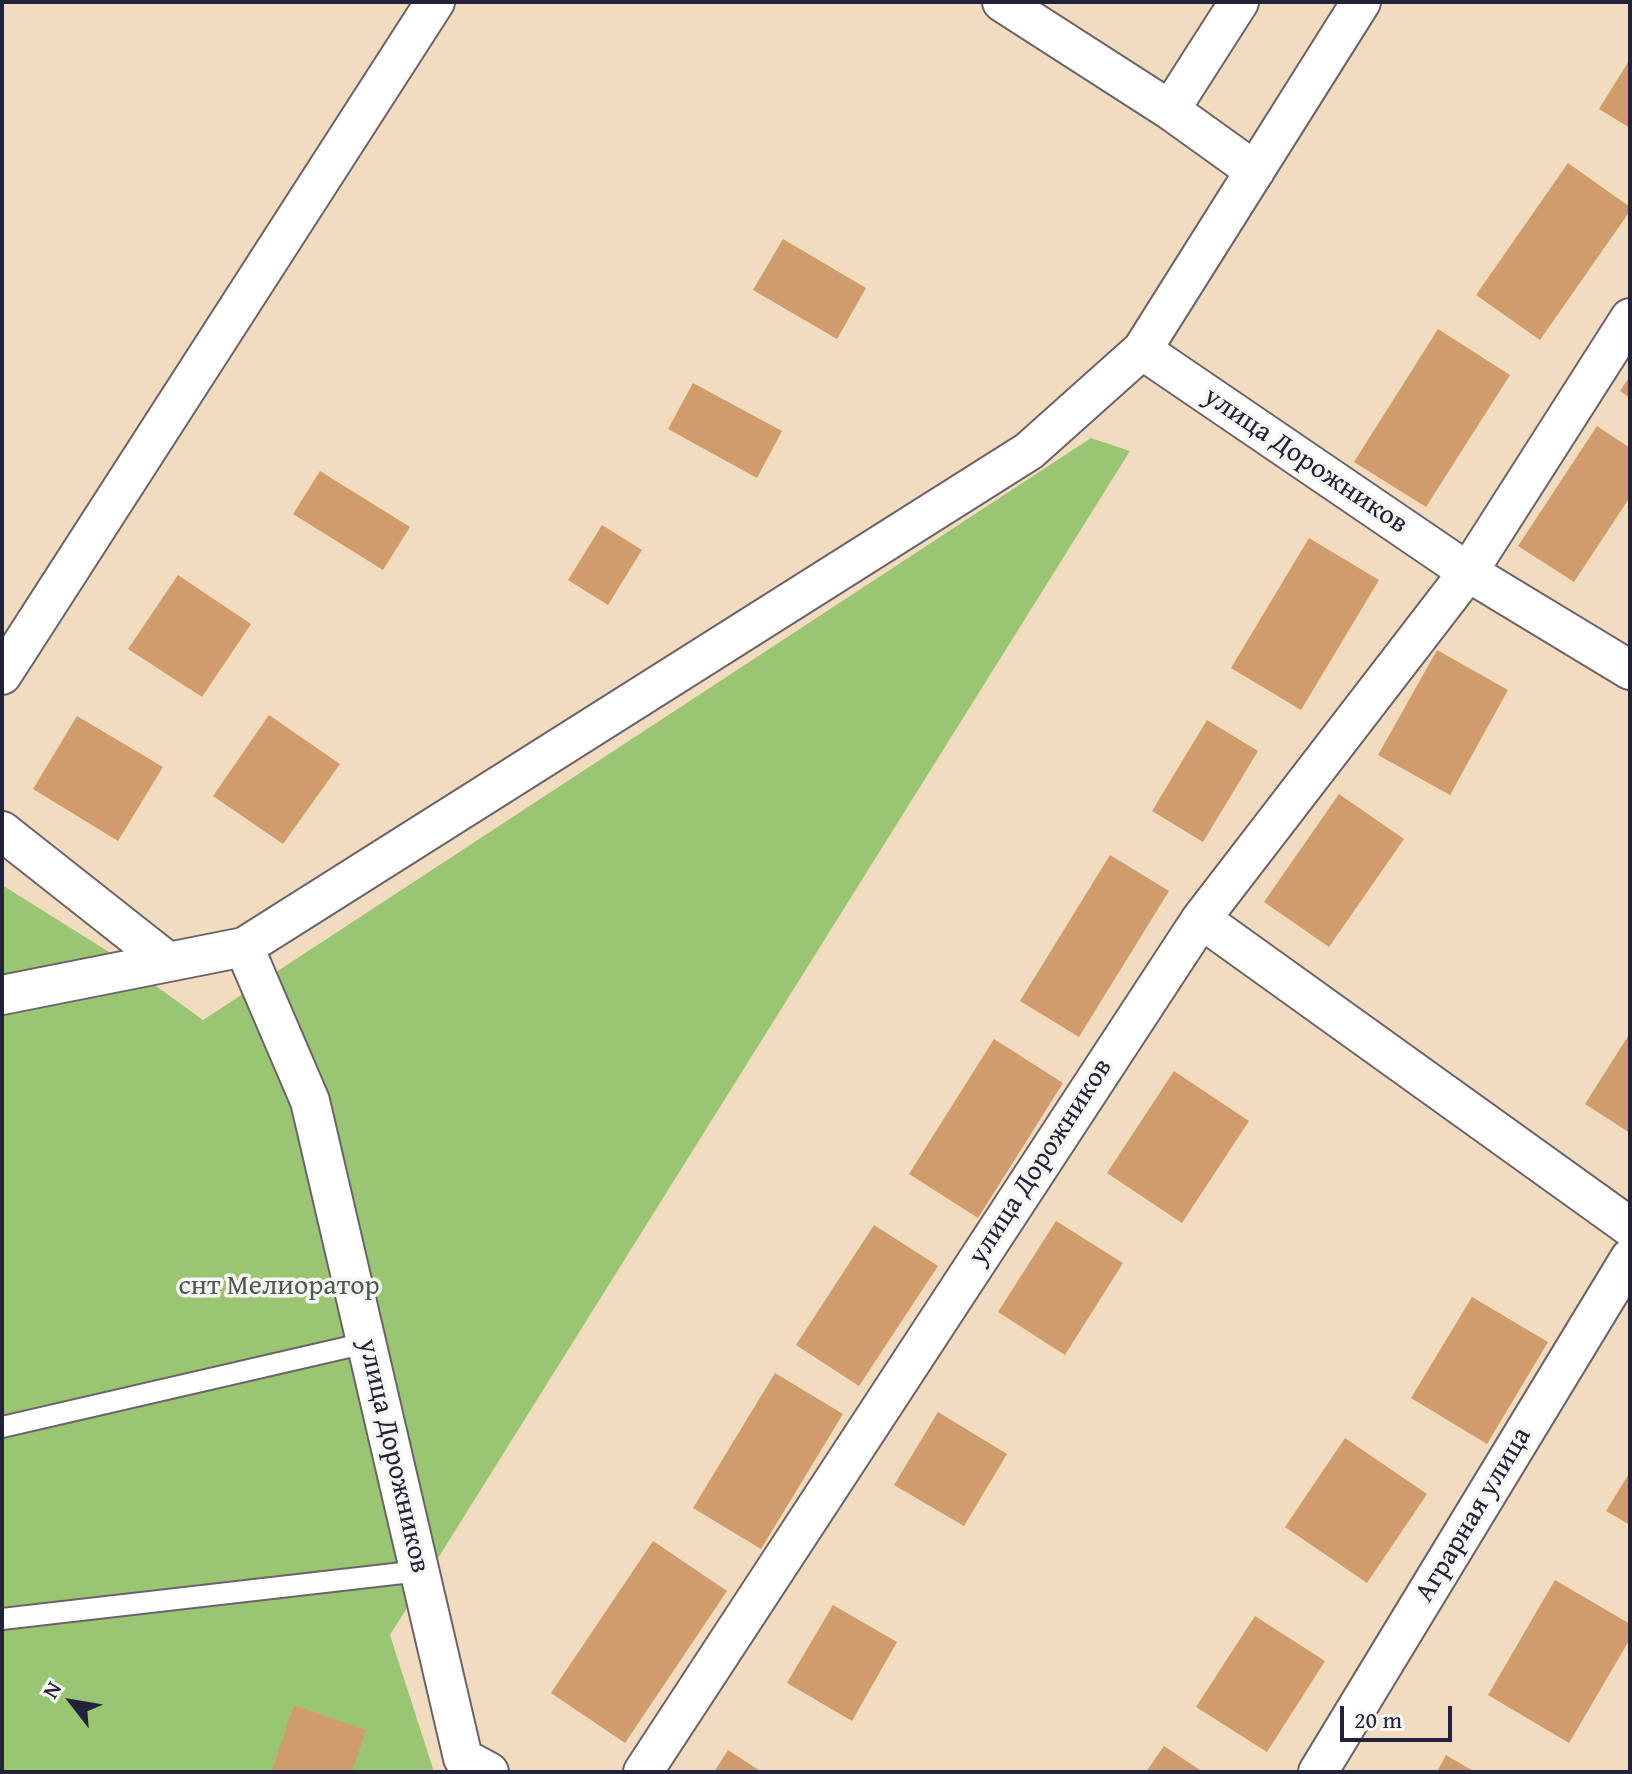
<!DOCTYPE html>
<html>
<head>
<meta charset="utf-8">
<style>
	body { margin:0 }
	#map { position:relative; width:1632px; height:1774px; overflow:hidden; background:#f2dcbf; font-family:"Gentium Book Plus",serif }
	canvas { display:block }
	.frame { position:absolute; inset:0; border:4px solid #22223b; pointer-events:none }
	.north { position:absolute; left:32px; top:1662px; width:80px; height:80px; -webkit-text-stroke:6px #f6f6f2; paint-order:stroke; rotate:301deg; font-size:22px; font-weight:700; line-height:32px; text-align:center; color:#22223b }
	.north::after { content:''; display:block; margin:auto; width:28px; height:36px; background:#22223b; clip-path:polygon(50% 0,100% 100%,50% 72%,0 100%) }
	.scale { position:absolute; left:1340px; top:1706px; width:112px; height:36px; box-sizing:border-box; border:4px solid #22223b; border-top:0; padding-left:10px; font-size:24px; line-height:28px; white-space:nowrap; color:#22223b; -webkit-text-stroke:6px #f6f6f2; paint-order:stroke }
</style>
</head>
<body>
<div id="map">
<canvas width="1632" height="1774"></canvas>
<div class="frame"></div>
<div class="north">N</div>
<div class="scale">20 m</div>
</div>
<script>
const context = document.querySelector('canvas').getContext('2d');
context.lineJoin = 'round';
function fill(path, color) { context.fillStyle = color; context.fill(path, 'evenodd'); }
const shape = rows => new Path2D(rows.map(r => 'M' + r).join(''));
function trace(path, color, width, dash) { context.strokeStyle = color; context.lineWidth = width; context.lineCap = dash ? 'butt' : 'round'; context.setLineDash(dash || []); context.stroke(path); }
function label(font, color, halo, rows, align = 'center') {
  context.font = font + ' "Gentium Book Plus",serif'; context.lineWidth = 7; context.setLineDash([]); context.textBaseline = 'middle'; context.strokeStyle = halo; context.fillStyle = color; for (const [text, x, y, turn = 0] of rows) {
    context.save(); context.translate(x, y); context.rotate((+turn || 0) * Math.PI / 180); context.textAlign = isNaN(turn) ? turn : align; if (halo) context.strokeText(text, 0, 0); context.fillText(text, 0, 0); context.restore();
  }
}
fill(shape([
	[1091,438,1130,451,390,1635,434,1772,2,1772,2,885,109,952,203,1020]
]), '#9ac674');
fill(shape([
	[1630,59,1630,128,1599,109],
	[1568,163,1630,207,1630,211,1540,340,1476,295],
	[783,239,866,288,837,339,753,290],
	[1438,329,1510,375,1426,507,1354,462],
	[1630,376,1630,398,1620,391],
	[693,383,782,431,757,478,668,429],
	[1597,426,1630,448,1630,497,1574,582,1518,546],
	[320,471,410,527,383,570,293,514],
	[602,525,642,550,608,605,568,580],
	[1309,538,1379,580,1301,710,1231,668],
	[178,575,251,624,202,697,128,649],
	[1437,650,1508,690,1450,795,1378,755],
	[269,715,340,764,283,844,213,796],
	[77,716,163,767,118,841,33,789],
	[1207,720,1258,751,1203,842,1152,811],
	[1339,794,1404,839,1329,947,1264,902],
	[1110,855,1169,891,1079,1037,1020,1001],
	[1630,1033,1630,1133,1585,1104],
	[994,1039,1063,1083,978,1218,909,1174],
	[1174,1071,1249,1121,1182,1223,1107,1173],
	[1056,1221,1123,1263,1065,1355,998,1312],
	[874,1225,938,1266,859,1386,796,1345],
	[1472,1297,1548,1342,1487,1444,1411,1398],
	[775,1373,843,1414,761,1549,693,1508],
	[938,1412,1007,1454,964,1526,894,1485],
	[1345,1438,1427,1494,1367,1583,1285,1527],
	[1630,1472,1630,1525,1606,1511],
	[653,1541,727,1591,625,1743,551,1693],
	[1555,1580,1630,1624,1630,1639,1569,1743,1488,1695],
	[833,1605,897,1642,852,1721,787,1683],
	[1255,1616,1325,1661,1267,1752,1196,1707],
	[294,1705,366,1730,352,1772,277,1772,272,1770],
	[1164,1746,1203,1772,1146,1772],
	[728,1750,762,1772,714,1772],
	[1446,1755,1475,1772,1437,1772]
]), '#d09c6c');
const lane = shape([
	[2,1427,366,1343],
	[2,1619,420,1571]
]);
const street = shape([
	[1002,2,1170,110,1255,171],
	[1170,110,1239,2],
	[1142,350,1468,572,1630,670],
	[2,675,435,2],
	[2,831,168,962],
	[1201,919,1630,1227],
	[244,947,310,1101,463,1758,489,1772],
	[2,995,244,947,1029,451,1142,350,1361,2],
	[643,1772,1201,919,1468,572,1630,318],
	[1318,1772,1630,1258]
]);
trace(lane, '#6b6369', 24);
trace(street, '#6b6369', 42);
trace(lane, '#fff', 20);
trace(street, '#fff', 38);
label('28px', '#22223b', '#f6f6f2', [
	["улица Дорожников",1305,461,34],
	["улица Дорожников",1041,1162,-57],
	["улица Дорожников",393,1456,77],
	["Аграрная улица",1474,1515,-59]
]);
label('28px', '#4c5b4f', '#f6f6f2', [
	["снт Мелиоратор",279,1287]
]);
</script>
</body>
</html>
